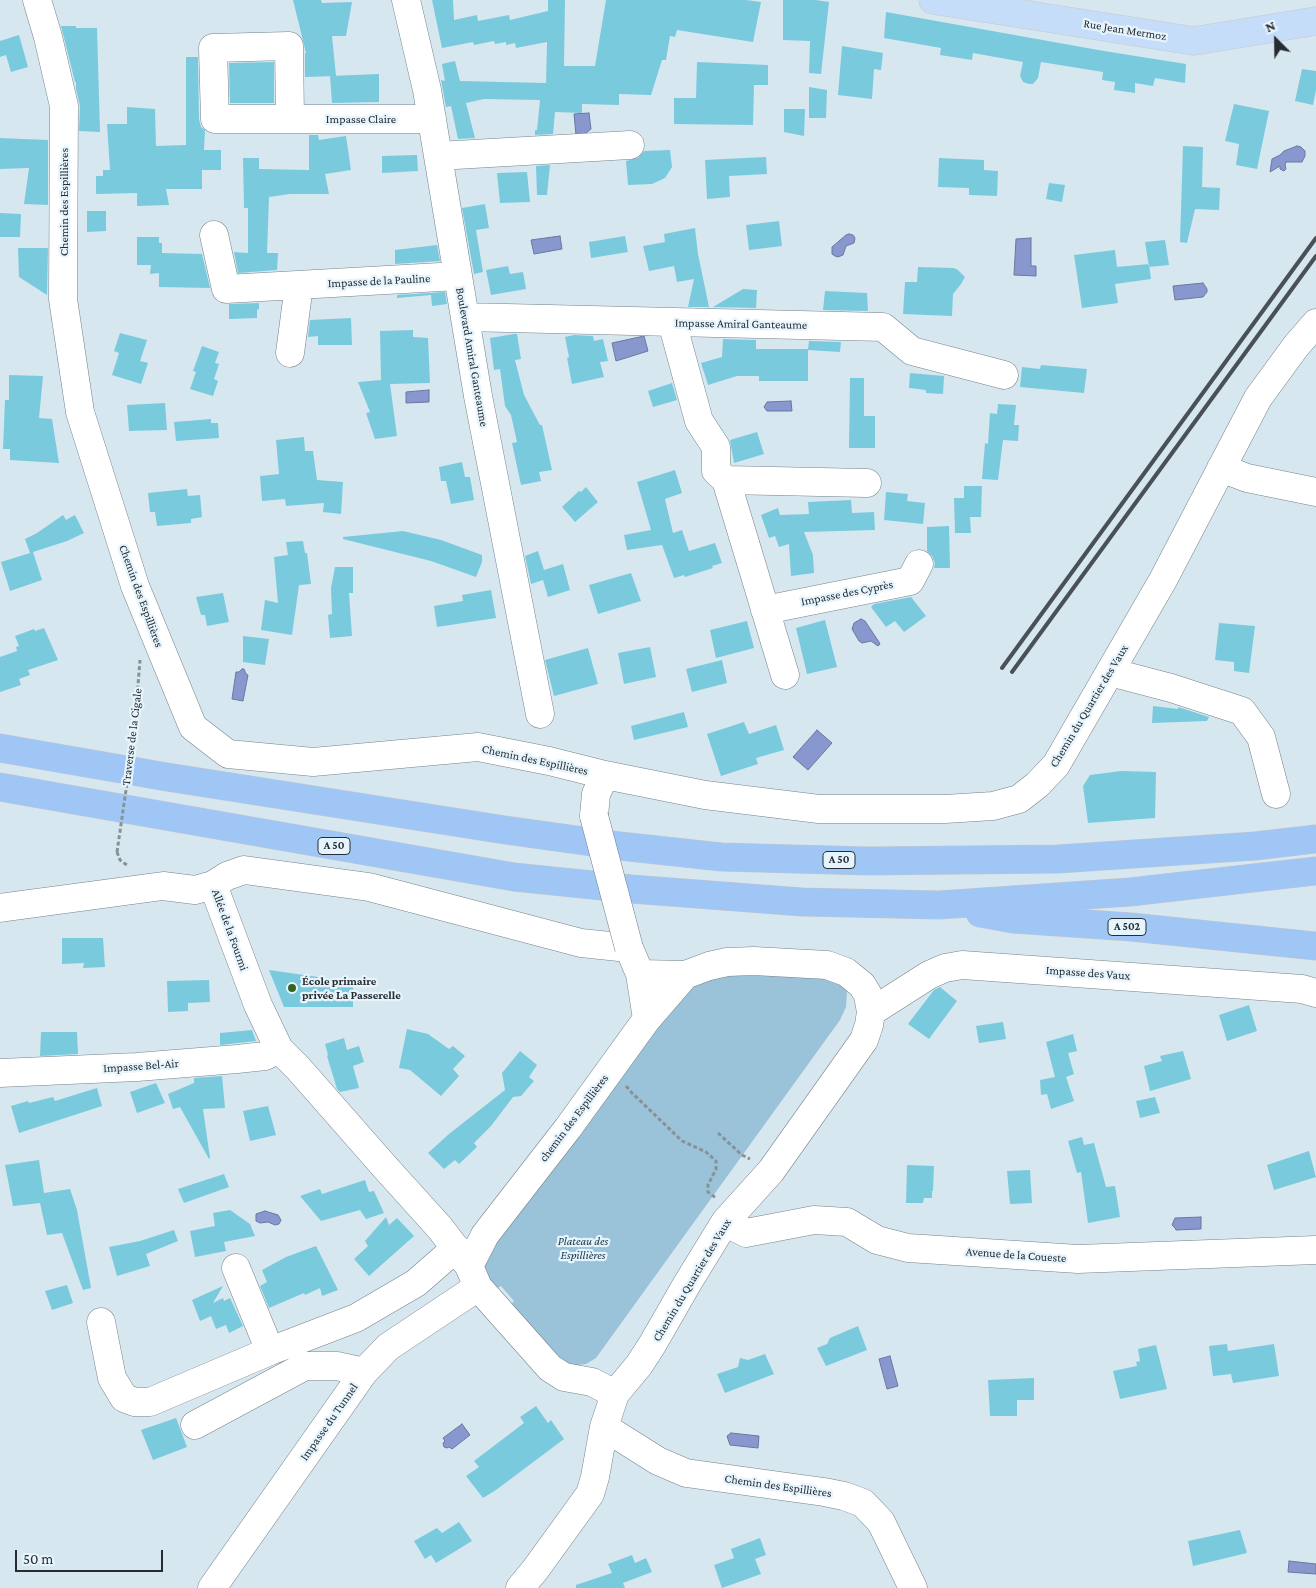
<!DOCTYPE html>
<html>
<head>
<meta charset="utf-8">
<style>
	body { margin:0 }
	#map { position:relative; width:1316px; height:1588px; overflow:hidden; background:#d7e7f0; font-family:"Crimson Pro",serif }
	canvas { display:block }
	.north { position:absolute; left:1251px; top:15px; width:50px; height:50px; -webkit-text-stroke:4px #e5f4fd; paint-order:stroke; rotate:337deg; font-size:14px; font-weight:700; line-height:20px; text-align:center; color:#272c30 }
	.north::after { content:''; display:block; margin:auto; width:18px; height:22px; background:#272c30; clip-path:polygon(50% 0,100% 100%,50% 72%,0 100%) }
	.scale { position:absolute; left:15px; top:1550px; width:148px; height:22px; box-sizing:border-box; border:2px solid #272c30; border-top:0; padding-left:6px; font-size:15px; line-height:18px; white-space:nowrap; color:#272c30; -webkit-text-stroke:4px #e5f4fd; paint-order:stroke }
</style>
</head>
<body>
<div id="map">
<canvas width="1316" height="1588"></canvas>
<div class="north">N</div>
<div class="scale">50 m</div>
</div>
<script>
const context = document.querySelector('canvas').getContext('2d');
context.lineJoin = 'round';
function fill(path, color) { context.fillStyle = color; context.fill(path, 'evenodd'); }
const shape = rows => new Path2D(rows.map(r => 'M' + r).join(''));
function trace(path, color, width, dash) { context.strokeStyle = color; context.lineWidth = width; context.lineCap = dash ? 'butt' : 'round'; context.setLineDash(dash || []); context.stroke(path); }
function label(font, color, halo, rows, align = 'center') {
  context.font = font + ' "Crimson Pro",serif'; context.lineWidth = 4.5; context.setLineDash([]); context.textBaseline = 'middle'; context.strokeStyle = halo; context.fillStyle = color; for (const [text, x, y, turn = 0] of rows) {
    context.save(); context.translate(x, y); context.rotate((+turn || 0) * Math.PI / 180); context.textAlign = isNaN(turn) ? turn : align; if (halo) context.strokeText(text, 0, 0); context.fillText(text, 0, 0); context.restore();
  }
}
fill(shape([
	[734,969,839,980,847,992,846,1007,840,1020,596,1358,586,1364,571,1366,556,1360,510,1306,514,1301,501,1286,496,1289,486,1277,482,1261,671,1004,689,988]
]), '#9ac2d9');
const water = shape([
	[589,113,591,129,586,133,576,135,574,114,589,113],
	[1297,146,1301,147,1305,151,1305,156,1302,162,1286,162,1285,165,1286,169,1284,171,1280,169,1280,166,1270,172,1272,159,1280,155,1284,151,1297,146],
	[849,234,853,235,855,238,854,243,846,246,843,255,838,257,835,256,832,254,832,247,846,235,849,234],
	[560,236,562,249,534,254,531,240,560,236],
	[1031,238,1031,266,1036,266,1036,276,1014,275,1016,239,1031,238],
	[1203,283,1207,289,1207,292,1203,297,1175,300,1173,286,1203,283],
	[644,336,648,351,616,361,612,343,644,336],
	[429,390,429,402,406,403,406,392,429,390],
	[791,401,792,411,767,411,764,407,767,402,791,401],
	[861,619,865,621,879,642,880,644,878,646,871,641,862,643,859,641,852,629,854,623,861,619],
	[242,669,244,669,246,674,248,675,243,701,232,699,236,672,239,672,242,669],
	[817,730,832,743,808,770,793,757,817,730],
	[265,1211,278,1215,281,1220,279,1224,275,1225,268,1222,260,1223,256,1221,256,1214,265,1211],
	[1201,1217,1201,1229,1176,1230,1175,1228,1172,1225,1175,1218,1201,1217],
	[890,1356,898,1386,887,1389,879,1359,890,1356],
	[462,1424,470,1435,452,1449,449,1447,447,1448,444,1447,443,1443,445,1441,443,1438,462,1424],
	[731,1433,759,1436,758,1448,730,1445,727,1436,731,1433],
	[1289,1561,1316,1564,1316,1574,1288,1572,1289,1561]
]);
fill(water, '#8897ce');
trace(water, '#6b779f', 1);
fill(shape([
	[293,0,321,0,322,3,352,2,346,36,332,36,336,76,305,77,305,53,306,53],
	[432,0,453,0,454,20,477,15,478,21,509,15,510,20,548,11,548,0,565,0,564,66,595,66,606,0,746,0,761,2,753,42,677,30,675,37,670,36,666,60,662,60,651,95,619,94,619,105,582,104,582,113,555,112,553,134,535,135,535,130,537,130,540,100,484,99,466,103,475,138,458,139,451,106,446,107,441,80,445,81,442,64,455,61,460,81,546,83,547,42,516,48,515,43,506,45,506,42,495,44,494,41,474,45,473,42,442,48],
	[783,0,816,0,829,2,821,74,809,73,810,41,783,40],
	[886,12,1104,51,1186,64,1185,83,1155,78,1153,86,1135,83,1135,93,1114,90,1115,82,1102,80,1103,72,1041,62,1038,78,1033,84,1029,84,1023,82,1020,76,1023,62,973,53,972,60,940,55,941,48,884,38],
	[61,26,76,26,76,28,97,28,100,132,79,131,80,106,76,89,76,82,75,82],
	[19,35,28,67,11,72,6,55,0,57,0,41],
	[842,46,883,53,881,70,874,69,872,99,838,95],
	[186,57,198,57,199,119,201,127,205,130,204,150,221,150,221,170,202,170,202,189,166,189,169,205,137,206,137,193,96,194,96,176,103,176,103,170,110,170,107,124,127,124,127,107,155,109,156,146,186,145],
	[274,62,274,103,230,103,229,63],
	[697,62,768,65,768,85,754,85,753,125,674,124,674,98,696,98],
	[1302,69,1316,71,1316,90,1313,105,1295,101],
	[379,74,379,102,332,103,330,76],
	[809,87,827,90,826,118,809,118],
	[1234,104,1269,111,1257,169,1236,165,1239,144,1225,141],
	[784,109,805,109,804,136,784,132],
	[309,135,318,135,319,140,346,136,351,170,325,174,329,194,290,194,269,197,267,253,278,253,277,270,238,273,234,252,248,253,248,208,244,208,243,158,259,158,259,169,309,170],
	[0,138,48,140,48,205,24,204,29,168,0,169],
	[1183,146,1203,147,1202,187,1220,188,1219,210,1195,209,1187,243,1180,242],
	[670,150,672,167,665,178,652,184,628,185,626,161,638,158,644,151],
	[417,155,418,171,382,173,382,156],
	[766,157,767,174,729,176,730,197,707,199,705,160],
	[939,158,984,160,984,170,998,171,997,196,969,195,969,188,938,187],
	[550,165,547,195,537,195,536,166],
	[527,172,530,202,500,203,497,173],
	[1049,183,1065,185,1062,202,1046,199],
	[485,204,489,228,476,230,483,272,474,274,462,208],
	[87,211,106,211,106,231,87,232],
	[0,213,21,214,20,237,0,237],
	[779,221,782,246,749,250,746,225],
	[695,228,698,254,709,307,688,307,694,279,677,282,674,266,649,271,643,246,665,242,664,234],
	[625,236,628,252,591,258,589,242],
	[137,237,159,237,159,243,162,243,162,253,202,254,210,288,159,287,159,273,150,274,151,265,137,265],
	[1165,240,1169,265,1149,267,1145,242],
	[437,245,440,261,395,264,395,250],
	[18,248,48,248,47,295,19,277],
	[1115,250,1117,267,1149,264,1151,279,1115,284,1118,303,1082,308,1074,255],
	[508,266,510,274,523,272,526,289,491,295,486,270],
	[918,267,954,268,958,270,965,277,961,284,953,294,952,316,903,314,905,282,917,282],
	[743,289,757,290,756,308,713,307],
	[825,291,867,293,868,311,823,310],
	[445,292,447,304,432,306,431,295,397,298,397,295],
	[259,303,259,309,257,310,257,318,229,319,229,304],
	[351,318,352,345,318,345,318,336,308,337,310,320],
	[413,330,413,337,428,338,430,383,390,384,397,436,375,439,366,413,370,412,358,382,381,380,380,331],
	[120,333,147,340,140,361,148,363,141,384,112,375,119,353,114,351],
	[514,334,517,334,521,359,515,360,524,395,540,425,542,425,552,470,539,472,541,481,521,485,512,443,517,442,511,415,505,406,500,369,494,370,490,338],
	[574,335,593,336,594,341,603,339,608,361,600,362,604,377,572,384,567,358,569,357,565,337],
	[723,339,756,340,756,349,808,349,809,341,841,342,840,352,808,350,808,381,759,381,759,376,737,376,708,385,701,363,722,357],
	[202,346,219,352,215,363,219,364,214,379,218,381,213,396,190,389,196,372,193,371],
	[1041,365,1087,369,1084,393,1020,387,1022,367,1040,369],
	[910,373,944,376,943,394,926,393,926,390,909,388],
	[9,375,43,376,39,418,52,419,59,463,10,460,10,449,3,449,5,400,9,400],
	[850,378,864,378,864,416,875,416,875,448,849,448],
	[672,383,677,400,653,407,648,391],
	[165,403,167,430,129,431,127,405],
	[998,404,1016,405,1014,425,1019,425,1018,441,1003,440,998,480,982,479,985,443,988,444,990,413,997,414],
	[211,419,211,423,218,423,219,438,176,441,174,422],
	[757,432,764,454,734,463,730,440],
	[304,437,305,451,313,451,317,480,343,482,341,514,323,512,324,503,286,506,285,499,262,501,260,476,279,474,276,440],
	[462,462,465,477,470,477,474,500,451,504,446,481,441,481,439,467],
	[675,470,682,493,665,499,673,533,682,530,689,551,715,543,722,563,712,566,713,568,685,577,684,575,674,578,662,545,627,550,624,535,651,530,637,482],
	[964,486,982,486,981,517,970,517,971,533,955,533,954,498,964,498],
	[586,487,598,502,575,522,562,507,579,491,581,492],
	[187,489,188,496,200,495,202,517,191,519,191,523,157,526,155,512,150,512,148,493],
	[886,492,908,494,907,501,925,503,923,524,884,520],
	[851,500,852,513,874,512,875,530,804,532,813,555,814,573,791,576,789,544,779,547,775,536,769,538,761,515,778,508,780,515,809,514,808,502],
	[63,515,66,520,75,515,84,533,67,541,33,552,42,580,10,591,1,562,30,553,25,539,37,533],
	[949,526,950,568,934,568,935,563,932,556,927,551,927,527],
	[403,531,441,540,482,555,482,562,476,577,431,561,343,539,343,537],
	[303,541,305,553,307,553,311,584,299,585,292,635,261,630,265,600,278,603,274,557,288,555,286,542],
	[538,551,544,570,563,564,570,590,548,597,543,580,531,584,525,556],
	[335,567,353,567,353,593,349,593,352,636,330,638,328,615,332,614,331,588],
	[631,573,641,601,598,614,589,585],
	[491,590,496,618,437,627,434,606,463,601,462,595],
	[223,593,229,622,207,626,205,615,201,615,196,597],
	[911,597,926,616,904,632,895,621,886,627,871,607,874,604],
	[825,620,837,667,807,674,796,628],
	[747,621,754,648,716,658,710,630],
	[1219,623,1255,626,1249,673,1234,671,1234,662,1215,660],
	[44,628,58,660,28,670,30,675,19,679,21,685,0,692,0,657,17,651,16,647,19,646,15,636,34,629,35,631],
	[243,636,269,639,265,665,243,662],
	[650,647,656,677,624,684,618,653],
	[588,648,598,684,554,696,545,660],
	[722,660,727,683,692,692,686,669],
	[1153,706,1178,709,1178,707,1209,717,1207,721,1152,723],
	[684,712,688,727,634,740,631,726],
	[744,722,749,734,776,725,784,750,756,758,758,764,721,776,707,734],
	[1121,771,1156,772,1155,818,1088,823,1083,786,1090,775],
	[62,938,103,938,105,967,83,968,84,963,62,964],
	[269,970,353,982,353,1007,284,1007],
	[209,980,210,1002,188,1003,188,1011,168,1012,167,981],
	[940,987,957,1001,929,1039,908,1024,934,990],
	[1249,1005,1257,1031,1227,1041,1219,1015],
	[1003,1022,1006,1039,979,1043,976,1026],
	[407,1029,428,1034,449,1049,453,1046,465,1056,453,1069,459,1076,441,1096,410,1070,399,1068],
	[252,1030,256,1041,220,1045,220,1033],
	[41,1032,77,1032,78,1054,40,1056],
	[1073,1034,1077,1051,1068,1053,1074,1074,1066,1077,1074,1101,1051,1109,1047,1094,1041,1095,1040,1080,1055,1077,1046,1042],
	[344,1038,347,1050,359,1046,364,1062,353,1066,359,1088,340,1092,337,1089,327,1056,328,1055,325,1044],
	[520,1051,537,1065,529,1077,534,1081,521,1096,513,1097,491,1126,474,1143,477,1147,459,1164,455,1160,444,1169,428,1153,449,1134,505,1090,502,1073],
	[1183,1051,1191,1079,1150,1091,1144,1066,1162,1061,1160,1056],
	[222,1076,225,1108,203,1109,210,1158,209,1159,180,1107,173,1109,168,1094,194,1083,194,1078],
	[156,1083,165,1103,137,1113,130,1092],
	[97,1088,102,1106,19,1133,11,1106,28,1101,29,1103,53,1097,55,1101],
	[1155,1097,1160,1113,1140,1118,1136,1101],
	[268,1106,276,1135,250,1141,243,1111],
	[1082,1137,1084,1145,1094,1143,1106,1187,1115,1186,1120,1217,1088,1223,1081,1172,1077,1173,1068,1141],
	[1309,1151,1316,1177,1274,1190,1267,1165],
	[39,1160,44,1193,70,1189,77,1210,91,1288,83,1290,62,1233,47,1235,40,1203,13,1206,5,1165],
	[907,1165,934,1166,933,1191,932,1191,932,1198,924,1198,923,1203,906,1203],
	[1030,1170,1032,1203,1010,1204,1007,1171],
	[224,1174,229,1187,184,1203,178,1189],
	[365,1180,369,1192,374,1191,384,1213,366,1219,360,1210,321,1221,300,1196,320,1189,322,1194],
	[230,1210,250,1224,255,1236,224,1242,226,1251,195,1257,190,1231,215,1226,213,1213],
	[386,1217,389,1225,397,1218,414,1236,369,1276,354,1259,368,1246,365,1241],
	[174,1230,178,1241,146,1254,150,1266,117,1276,109,1247,140,1241],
	[316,1246,338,1290,322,1296,320,1288,305,1295,304,1293,269,1308,260,1286,267,1282,262,1270,286,1257],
	[67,1285,73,1303,52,1310,45,1291],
	[223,1286,213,1303,223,1298,224,1301,230,1298,243,1326,229,1333,226,1325,216,1329,211,1316,200,1321,192,1300],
	[858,1326,867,1350,826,1366,817,1348,827,1344,830,1338],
	[1227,1344,1228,1351,1274,1344,1279,1376,1233,1383,1231,1374,1213,1376,1209,1346],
	[1156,1345,1167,1389,1120,1399,1113,1371,1137,1366,1136,1362,1140,1361,1138,1349],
	[765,1354,774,1374,725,1393,717,1374,738,1367,740,1358,748,1360],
	[1034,1378,1034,1400,1017,1400,1017,1416,990,1416,988,1380],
	[536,1406,548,1423,551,1420,564,1439,496,1490,483,1498,466,1476,479,1467,474,1461,524,1423,520,1417],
	[176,1418,187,1447,153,1460,141,1430],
	[459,1522,472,1541,436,1563,431,1555,425,1559,414,1541,437,1528,442,1533],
	[1240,1530,1247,1553,1193,1566,1188,1541],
	[760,1538,766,1555,755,1559,761,1574,722,1588,714,1565,734,1558,731,1549],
	[632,1555,635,1563,646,1558,652,1572,623,1583,625,1588,576,1588,576,1585,612,1573,608,1564]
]), '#7acadd');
const minor = shape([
	[37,0,48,37,64,106,63,299,80,412,135,586,193,727,228,754,313,762,478,747,549,761,605,775,705,795,819,809,945,809,993,806,1019,799,1037,785,1056,765,1163,580,1258,398,1296,346,1316,323],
	[406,0,427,90,478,396,540,714],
	[290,119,289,46,213,48,215,119,432,119],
	[438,156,630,145],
	[214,235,226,289,458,276],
	[465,317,883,327,912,351,1004,375],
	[672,322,699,421,716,447,716,471,726,480,867,483],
	[290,353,299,285],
	[1221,468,1247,478,1316,492],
	[726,480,785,675],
	[765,610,910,581,919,564],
	[1110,672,1171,688,1242,711,1261,737,1276,794],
	[594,816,596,794,605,775],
	[213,885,258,1005,279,1049,298,1068,384,1166,440,1228,469,1266,478,1287,550,1368,564,1377,592,1382,615,1394],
	[0,908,163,886,195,890,213,885,227,876,244,870,369,887,581,943,629,948,640,974,647,1019],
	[871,1012,929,975,945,968,962,965,1302,989,1316,993],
	[0,1073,137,1067,237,1059,265,1056,279,1049],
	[725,1222,746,1233,814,1220,847,1222,877,1240,908,1248,1078,1259,1316,1250],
	[469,1266,485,1235,568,1128,647,1019,685,975],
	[236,1268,270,1351,356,1318,416,1283,456,1248],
	[101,1322,112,1378,124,1398,135,1402,150,1402,270,1351],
	[195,1425,305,1366,337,1366,364,1372],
	[604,1427,658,1461,686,1473,824,1492,844,1496,863,1503,881,1522,913,1588],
	[212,1588,364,1372,388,1347,478,1287],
	[520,1588,535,1570,590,1494,595,1477,604,1427,615,1394,639,1365,652,1345,687,1284,725,1222,771,1171,864,1040,869,1025,871,1012,868,995,862,985,846,972,827,965,754,961,727,962,709,966,685,975,640,974]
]);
const major = shape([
	[933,0,1194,41,1316,21]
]);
const highway = shape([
	[0,748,167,777,505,830,620,846,721,857,868,861,1058,859,1255,846,1316,839],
	[0,787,514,877,631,889,802,902,939,905,1130,892,1316,871],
	[980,913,1013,919,1131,927,1316,946]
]);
trace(minor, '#75828a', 29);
trace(major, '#c7c8c9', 29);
trace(highway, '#c7c8c9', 29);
trace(shape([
	[134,735,140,660],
	[117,852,120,860,128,866],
	[626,1086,632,1093,682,1141,706,1152,716,1161,716,1169,708,1185,708,1192,716,1198],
	[718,1133,742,1155,750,1159]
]), '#879298', 3, [4, 2.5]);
trace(minor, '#fff', 28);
trace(major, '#c5ddf9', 28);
trace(highway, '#9fc6f5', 28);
trace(shape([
	[1002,668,1316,238],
	[1012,672,1316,256]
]), '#4a5156', 4);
const minorBridge = shape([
	[594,816,629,948]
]);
trace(minorBridge, '#75828a', 29, []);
trace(shape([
	[117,852,134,735]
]), '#879298', 3, [4, 2.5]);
trace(minorBridge, '#fff', 28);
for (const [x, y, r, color] of [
	[292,988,5,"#356323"]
]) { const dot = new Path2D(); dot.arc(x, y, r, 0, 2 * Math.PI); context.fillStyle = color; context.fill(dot); trace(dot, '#e5f4fd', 2); }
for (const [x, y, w] of [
	[334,846,32],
	[839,860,32],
	[1127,927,38]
]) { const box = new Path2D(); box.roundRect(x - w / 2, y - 8.5, w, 17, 4); context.fillStyle = '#e5f4fd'; context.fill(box); trace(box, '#272c30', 1); }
label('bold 11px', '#272c30', null, [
	["A 50",334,846],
	["A 50",839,860],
	["A 502",1127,927]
]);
label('12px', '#272c30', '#e5f4fd', [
	["Rue Jean Mermoz",1125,30,9],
	["Impasse Claire",361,119],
	["Chemin des Espillières",64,202,-90],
	["Impasse de la Pauline",379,281,-3],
	["Impasse Amiral Ganteaume",741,324,1],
	["Boulevard Amiral Ganteaume",472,357,80],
	["Impasse des Cyprès",847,593,-11],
	["Chemin des Espillières",141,596,70],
	["Chemin du Quartier des Vaux",1089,706,-59],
	["Traverse de la Cigale",132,737,-83],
	["Chemin des Espillières",535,760,12],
	["Allée de la Fourmi",230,930,70],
	["Impasse des Vaux",1088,973,4],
	["Impasse Bel-Air",141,1066,-4],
	["chemin des Espillières",574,1118,-53],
	["Avenue de la Coueste",1016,1255,4],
	["Chemin du Quartier des Vaux",692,1280,-59],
	["Impasse du Tunnel",329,1422,-55],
	["Chemin des Espillières",778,1486,8]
]);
label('bold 12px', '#272c30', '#e5f4fd', [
	["École primaire",302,981],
	["privée La Passerelle",302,995]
], 'left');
label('italic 12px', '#153342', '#e5f4fd', [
	["Plateau des",583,1241],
	["Espillières",583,1255]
]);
</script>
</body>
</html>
